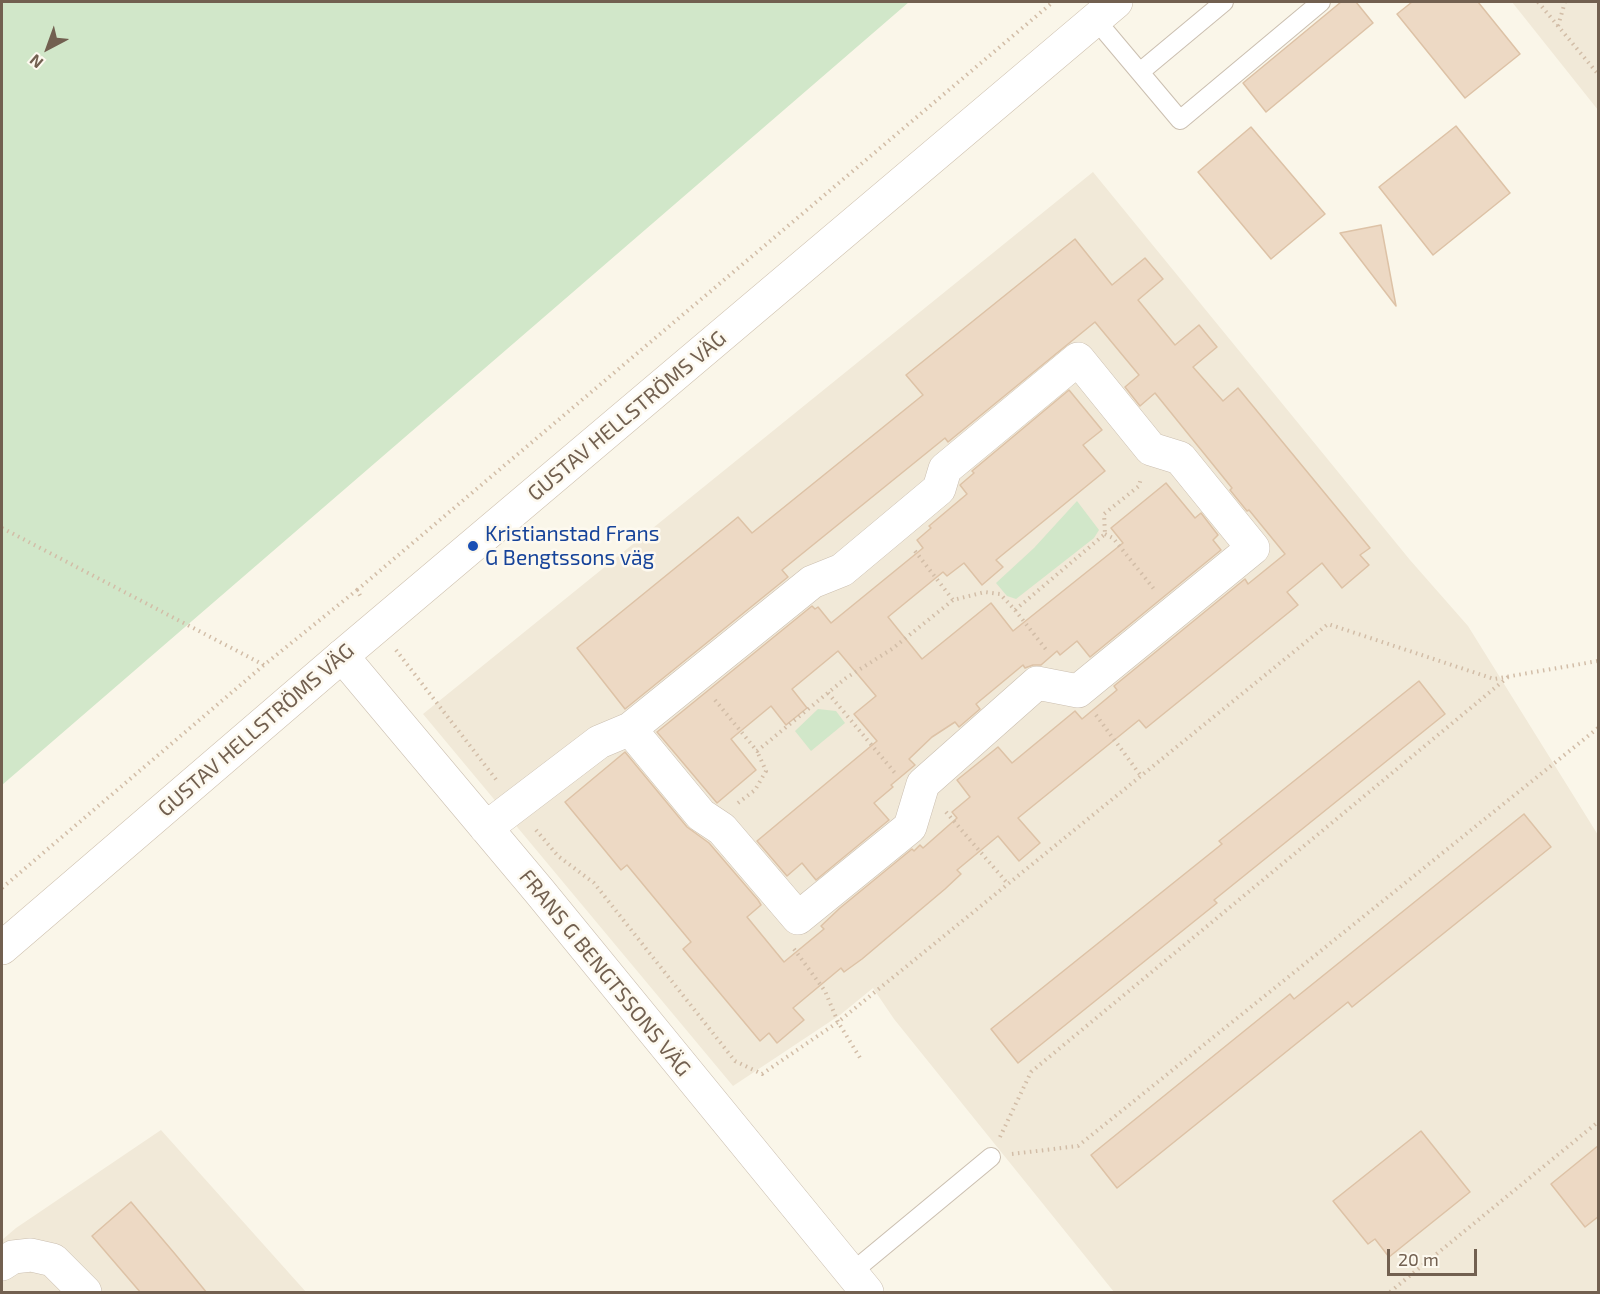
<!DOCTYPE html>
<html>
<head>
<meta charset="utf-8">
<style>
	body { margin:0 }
	#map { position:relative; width:1600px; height:1294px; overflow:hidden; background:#faf6e9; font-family:"Exo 2",sans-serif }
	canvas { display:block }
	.frame { position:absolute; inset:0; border:3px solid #726050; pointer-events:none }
	.north { position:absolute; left:18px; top:18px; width:60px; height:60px; -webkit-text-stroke:4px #fdf9ef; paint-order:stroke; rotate:221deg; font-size:16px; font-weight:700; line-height:24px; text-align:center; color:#726050 }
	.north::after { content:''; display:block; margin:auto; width:21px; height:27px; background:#726050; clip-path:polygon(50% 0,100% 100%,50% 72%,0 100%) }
	.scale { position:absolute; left:1387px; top:1249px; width:90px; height:27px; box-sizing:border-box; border:3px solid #726050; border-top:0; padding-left:8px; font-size:18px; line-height:21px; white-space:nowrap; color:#726050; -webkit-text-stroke:4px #fdf9ef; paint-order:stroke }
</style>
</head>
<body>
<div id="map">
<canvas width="1600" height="1294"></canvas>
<div class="frame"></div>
<div class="north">N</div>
<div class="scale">20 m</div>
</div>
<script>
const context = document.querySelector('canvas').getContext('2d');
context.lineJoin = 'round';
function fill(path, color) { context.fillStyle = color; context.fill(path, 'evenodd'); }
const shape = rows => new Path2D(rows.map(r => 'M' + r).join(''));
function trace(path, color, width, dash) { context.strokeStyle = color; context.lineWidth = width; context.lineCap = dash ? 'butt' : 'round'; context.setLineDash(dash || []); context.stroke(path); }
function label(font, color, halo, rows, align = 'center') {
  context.font = font + ' "Exo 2",sans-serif'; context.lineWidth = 5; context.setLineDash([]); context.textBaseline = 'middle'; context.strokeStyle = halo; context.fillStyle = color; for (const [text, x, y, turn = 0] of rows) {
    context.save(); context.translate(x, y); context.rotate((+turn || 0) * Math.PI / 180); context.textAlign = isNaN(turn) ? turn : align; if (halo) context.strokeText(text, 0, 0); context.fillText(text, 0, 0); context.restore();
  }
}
fill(shape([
	[1512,2,1598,2,1598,110],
	[1093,172,1410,560,1468,626,1598,835,1598,1292,1114,1292,894,1019,873,988,840,1015,733,1086,423,714],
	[161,1130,306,1292,2,1292,2,1240,16,1228]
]), '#f1e9d8');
fill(shape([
	[2,2,909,2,2,785],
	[1077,501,1099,530,1094,538,1016,599,1007,596,996,583,1034,548],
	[818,709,836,711,845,723,811,751,795,731]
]), '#d1e7c9');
const building = shape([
	[1341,2,1356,2,1373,23,1266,112,1243,83,1341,2],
	[1412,2,1478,2,1520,54,1465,98,1397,14,1412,2],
	[1456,126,1510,193,1433,255,1379,187,1456,126],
	[1251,127,1325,214,1271,259,1198,172,1251,127],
	[1381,225,1396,306,1340,233,1381,225],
	[1075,239,1112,285,1145,258,1163,279,1138,300,1175,345,1199,325,1217,347,1193,367,1223,401,1238,388,1370,548,1360,555,1369,565,1342,588,1322,563,1287,592,1298,605,1146,728,1139,720,1018,818,1040,843,1019,861,998,836,957,870,961,874,945,889,862,959,844,972,841,968,793,1008,804,1020,777,1043,769,1033,760,1041,683,949,691,942,656,900,627,865,621,870,565,802,625,752,687,827,709,843,758,900,761,905,747,917,784,962,824,929,821,926,840,908,912,849,914,851,920,845,923,848,957,818,952,812,970,797,957,780,998,747,1012,763,1075,711,1082,719,1117,690,1114,686,1245,579,1248,584,1285,554,1249,510,1247,511,1230,490,1232,488,1155,393,1140,406,1125,387,1139,375,1095,322,948,442,945,438,782,570,788,577,625,709,577,648,738,517,752,533,923,395,906,375,1075,239],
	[1069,390,1102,430,1083,445,1105,471,996,560,1003,567,982,585,964,563,947,576,943,572,888,617,922,659,991,603,1013,631,1123,543,1111,528,1166,483,1195,518,1201,513,1218,535,1213,540,1221,550,1090,657,1077,641,1060,655,1057,651,1041,665,1033,665,1025,668,1023,665,976,704,980,709,959,727,955,722,932,737,909,759,915,765,891,785,893,787,874,803,889,820,816,880,802,863,787,876,757,841,877,741,854,714,876,696,838,651,792,689,807,708,786,725,771,706,731,739,756,770,717,803,657,732,812,606,815,609,818,607,831,623,923,548,917,540,931,528,929,526,967,494,960,485,974,473,972,471,1069,390],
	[1419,681,1445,714,1214,900,1217,903,1018,1063,991,1029,1222,844,1219,841,1419,681],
	[1524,814,1551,847,1352,1007,1348,1002,1117,1188,1091,1155,1290,994,1294,999,1524,814],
	[1421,1131,1470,1192,1389,1257,1375,1239,1368,1244,1333,1201,1421,1131],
	[1599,1145,1599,1216,1585,1227,1551,1184,1599,1145],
	[131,1202,175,1254,207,1293,141,1293,92,1236,131,1202]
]);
fill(building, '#edd9c4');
trace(building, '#ddc2a6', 1.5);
const lane = shape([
	[1095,19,1180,120,1321,2],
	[1140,72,1224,2],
	[851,1273,991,1157]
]);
const street = shape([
	[342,656,540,892,867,1292],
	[486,828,599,742,630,729,812,582,842,570,939,489,945,469,1078,359,1151,449,1180,458,1253,548,1078,691,1037,683,923,784,910,827,798,918,722,829,701,815,630,729],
	[2,1264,13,1257,31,1255,53,1260,85,1292]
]);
const secondary = shape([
	[2,948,342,656,1116,2]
]);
trace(lane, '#cbbfb0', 20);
trace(street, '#cbbfb0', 34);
trace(secondary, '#cec0ae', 34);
trace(shape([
	[1538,2,1598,74],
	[1558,26,1565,2],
	[2,528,264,665,357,590,362,599],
	[1105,534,1113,538,1154,589],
	[915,551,953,600],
	[357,590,1053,2],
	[1015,610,1048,652],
	[396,650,498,782],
	[828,693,895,773],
	[715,700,757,751,846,678,892,649,953,600,985,592,1000,594,1015,610,1105,534,1104,514,1139,486,1141,478],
	[1096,715,1141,776],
	[738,803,755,790,766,771,757,751],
	[946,812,1008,884],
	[536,830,558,856,594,883,735,1061,762,1074,838,1022,1328,624,1494,679,1598,661],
	[2,888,264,665],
	[794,949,825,991,838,1022,862,1061],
	[1000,1137,1031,1072,1508,677],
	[1012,1154,1078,1146,1598,728],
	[1390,1292,1598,1122]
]), '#d2bda7', 4, [1.5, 4.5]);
trace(lane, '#fff', 18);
trace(street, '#fff', 33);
trace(secondary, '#fff', 33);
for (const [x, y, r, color] of [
	[473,546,6,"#1a4fb4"]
]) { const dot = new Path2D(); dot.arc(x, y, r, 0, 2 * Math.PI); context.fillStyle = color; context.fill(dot); trace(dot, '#fdf9ef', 2); }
label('21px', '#726050', '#fdf9ef', [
	["GUSTAV HELLSTRÖMS VÄG",627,416,-40],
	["GUSTAV HELLSTRÖMS VÄG",256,730,-41],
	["FRANS G BENGTSSONS VÄG",605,973,51]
]);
label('21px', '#164399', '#fdf9ef', [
	["Kristianstad Frans",485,534],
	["G Bengtssons väg",485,558]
], 'left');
</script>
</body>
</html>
